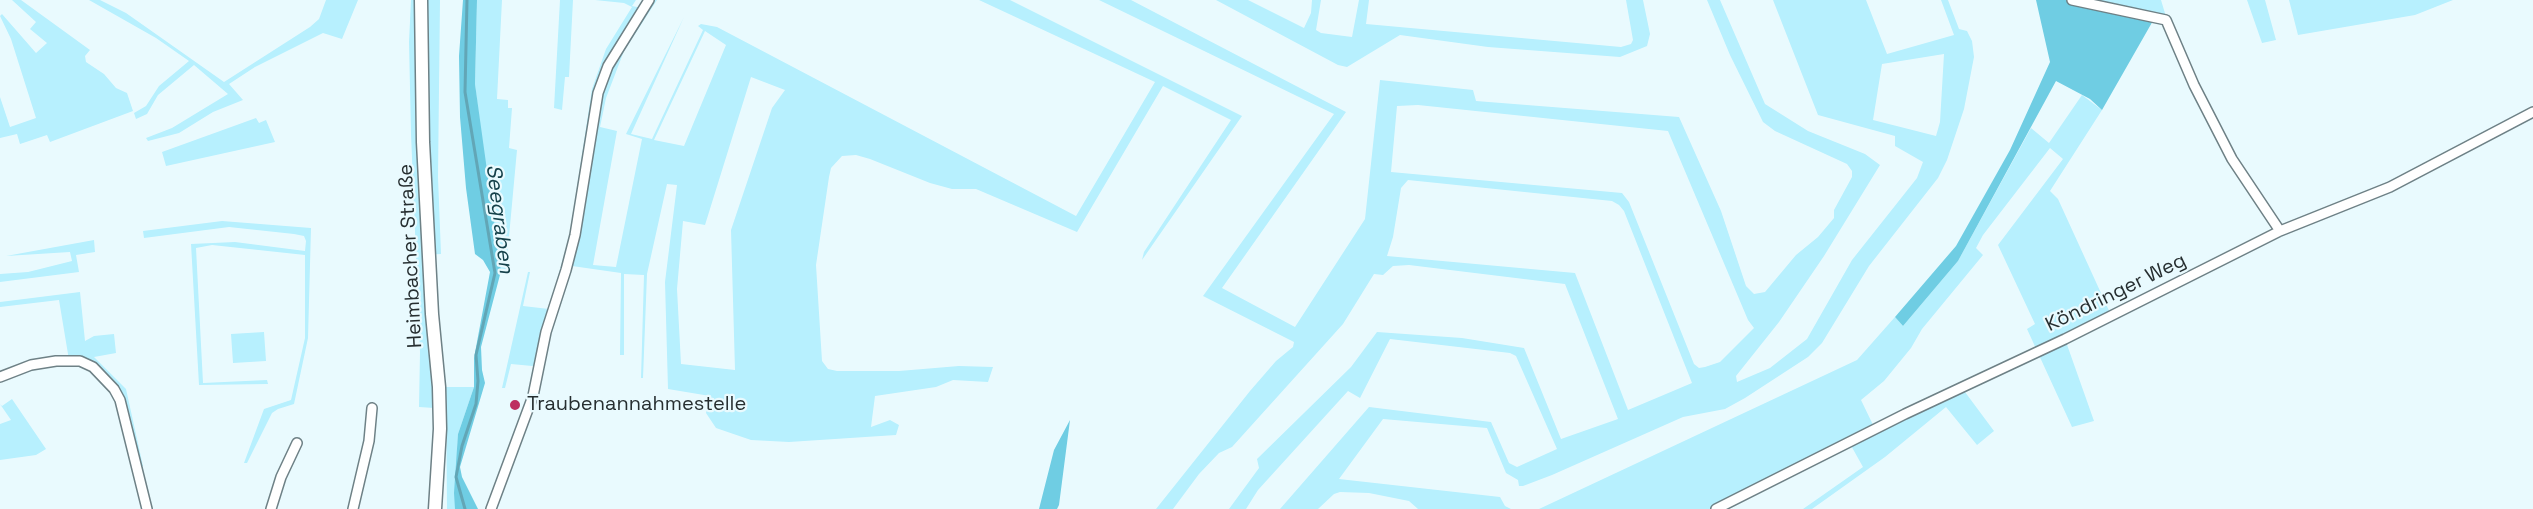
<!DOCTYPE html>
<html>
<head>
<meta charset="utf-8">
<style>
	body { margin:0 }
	canvas { display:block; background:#e9fafe }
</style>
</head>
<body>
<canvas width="2533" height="509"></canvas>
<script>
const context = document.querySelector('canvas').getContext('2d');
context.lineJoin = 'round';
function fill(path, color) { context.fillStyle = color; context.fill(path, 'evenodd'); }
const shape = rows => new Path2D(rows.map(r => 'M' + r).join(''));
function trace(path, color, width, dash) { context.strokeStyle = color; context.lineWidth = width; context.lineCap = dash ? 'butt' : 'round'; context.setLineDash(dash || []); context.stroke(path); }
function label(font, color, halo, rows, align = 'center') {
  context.font = font + ' "Space Grotesk",sans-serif'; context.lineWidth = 4.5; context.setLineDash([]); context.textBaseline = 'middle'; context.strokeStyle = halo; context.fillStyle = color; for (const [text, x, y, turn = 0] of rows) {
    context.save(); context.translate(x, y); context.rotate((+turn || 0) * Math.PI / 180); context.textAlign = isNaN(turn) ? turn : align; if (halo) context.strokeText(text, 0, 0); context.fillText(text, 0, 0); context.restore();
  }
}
fill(shape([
	[12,0,21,0,90,50,85,56,86,62,104,74,116,88,127,93,133,111,50,142,47,135,20,144,17,134,0,138,0,97,10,127,36,118,11,39,0,16,2,14,36,53,47,43,30,29,36,22],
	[89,0,100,0,126,13,224,82,310,27,319,19,326,0,358,0,342,39,323,33,255,67,229,84,243,100,213,112,179,133,148,141,146,138,172,128,228,94,194,65,158,95,147,114,136,119,134,113,146,106,159,86,189,61,156,38],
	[411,0,440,0,438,177,441,254,425,255,434,408,419,407,420,352,411,134,409,42],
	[477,0,502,0,497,99,508,100,508,108,512,108,509,148,517,150,506,269,501,271,491,215,475,84],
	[560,0,573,0,569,77,565,77,562,110,554,108],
	[595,0,636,0,632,6,642,8,649,0,657,0,624,51,606,98,600,127,617,131,593,265,616,267,642,139,626,134,684,17,631,134,652,139,703,30,698,26,701,24,717,27,1076,216,1155,82,979,0,1010,0,1242,116,1142,260,1144,252,1231,120,1163,86,1077,232,976,189,952,189,930,183,870,159,856,155,842,156,831,168,829,177,816,265,822,361,828,369,837,371,899,371,959,366,993,367,988,382,953,380,936,387,875,396,871,427,890,420,899,425,896,435,789,442,751,440,716,428,706,413,710,396,668,389,665,282,677,185,667,184,647,274,643,378,641,378,644,275,624,274,624,355,620,355,621,273,572,266,546,343,543,367,511,364,505,388,502,388,528,272,530,272,523,306,549,309,570,234,592,89,606,49,632,7,624,3],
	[705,31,726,45,684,146,654,140],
	[751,77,785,90,772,108,731,230,735,370,681,364,677,289,683,221,705,225],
	[1099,0,1131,0,1346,112,1222,288,1295,327,1365,219,1380,80,1473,90,1476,101,1679,117,1721,211,1746,286,1754,294,1765,292,1796,255,1818,237,1834,218,1834,210,1852,177,1852,171,1847,164,1775,131,1763,122,1730,55,1707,0,1720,0,1765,104,1808,131,1865,154,1880,165,1824,256,1779,322,1736,376,1737,382,1770,368,1807,339,1852,260,1917,178,1923,162,1895,146,1895,136,1818,115,1773,0,1866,0,1887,54,1954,35,1941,0,1948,0,1959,29,1967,31,1972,41,1974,57,1964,109,1947,160,1938,178,1869,266,1822,343,1808,357,1745,398,1725,409,1683,417,1552,475,1523,486,1519,486,1518,480,1506,473,1487,428,1383,419,1339,479,1500,497,1505,506,1511,509,1418,509,1409,501,1369,493,1340,492,1334,494,1318,509,1280,509,1369,407,1491,422,1509,463,1517,467,1557,449,1516,356,1510,353,1390,339,1360,398,1348,391,1258,490,1246,509,1229,509,1259,468,1257,459,1351,367,1377,332,1462,338,1524,348,1561,439,1618,419,1565,284,1409,265,1393,266,1383,275,1374,274,1343,324,1232,447,1219,453,1199,474,1173,509,1156,509,1250,391,1276,361,1293,347,1294,342,1203,296,1334,114],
	[1944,54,1940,122,1936,136,1873,120,1882,64],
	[1418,105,1668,131,1748,320,1754,328,1720,362,1705,367,1699,368,1694,364,1629,202,1622,193,1391,172,1397,106],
	[1408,180,1612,201,1619,205,1624,211,1692,383,1628,410,1575,273,1387,256,1393,237,1401,188],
	[1216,0,1248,0,1304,28,1311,13,1312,0,1321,0,1316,30,1321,33,1352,37,1359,0,1369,0,1366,24,1621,47,1631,44,1633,40,1626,0,1643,0,1650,34,1647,46,1620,57,1488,47,1400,35,1347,67,1338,65],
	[2070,0,2161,0,2167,20],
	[2247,0,2265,0,2276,40,2262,43],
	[2289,0,2453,0,2415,15,2298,35],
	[2082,95,2102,110,2050,191,2058,199,2111,315,2065,339,2094,421,2072,427,2027,329,2035,324,1998,245,2063,159,2050,148,1983,235,1976,248,1983,255,1922,329,1911,348,1884,381,1861,400,1875,429,1987,374,1965,392,1994,431,1977,445,1946,407,1885,457,1812,509,1803,509,1863,467,1849,442,1716,509,1539,509,1857,360,1895,317,1903,326,1958,261,2031,128,2049,143],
	[256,118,259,123,266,120,275,142,166,166,162,152],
	[222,221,311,228,308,338,294,404,278,409,272,413,247,463,244,463,264,409,291,400,305,338,305,255,212,245,196,248,203,383,267,380,268,384,199,385,191,244,235,242,305,251,306,241,304,236,294,234,229,227,144,238,143,231],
	[94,240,95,252,76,255,79,272,0,282,0,274,28,272,72,261,70,252,6,256],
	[80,292,85,341,94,336,114,334,116,353,94,357,126,389,143,466,137,466,125,415,103,377,69,360,59,300,0,307,0,302],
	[264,332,266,361,233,363,231,334],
	[446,387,474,387,458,434,455,509,447,509],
	[12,399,46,449,36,455,0,460,0,424,11,420,0,404,2,406]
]), '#b7f0fe');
fill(shape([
	[463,0,477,0,475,84,501,271,481,347,482,370,485,383,460,467,462,477,478,509,455,509,454,493,458,434,474,387,474,358,490,272,483,260,475,254,466,188,460,117,459,56],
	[2036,0,2070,0,2154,19,2102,110,2090,99,2056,81,1958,261,1903,326,1895,317,1956,246,2010,150,2050,62],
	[1070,420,1059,505,1057,509,1039,509,1054,450]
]), '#6fcde3');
trace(shape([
	[465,509,456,477,462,446,476,404,478,381,476,355,495,273,465,92,467,0]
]), '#62a6b6', 3);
const street = shape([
	[2072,0,2166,20,2194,85,2232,159,2280,231],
	[0,377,31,365,56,361,80,361,93,367,114,389,120,400,147,509],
	[271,509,281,477,297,443],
	[353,509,369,441,372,408],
	[491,509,533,396,546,332,566,270,575,235,598,93,608,66,649,0],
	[1716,509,1905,414,2065,339,2280,231,2390,187,2533,112]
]);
const secondary = shape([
	[421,0,423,142,432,314,439,387,440,429,435,509]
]);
trace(street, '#6e8186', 12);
trace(secondary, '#6e8186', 15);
trace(street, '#fff', 9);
trace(secondary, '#fff', 12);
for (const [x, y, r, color] of [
	[515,405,6,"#bd2f61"]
]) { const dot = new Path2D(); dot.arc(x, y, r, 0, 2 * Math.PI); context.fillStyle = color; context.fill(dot); trace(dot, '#e9fafe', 2); }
label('20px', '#262e30', '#e9fafe', [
	["Heimbacher Straße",411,256,-93],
	["Köndringer Weg",2116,293,-26]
]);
label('20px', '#262e30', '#e9fafe', [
	["Traubenannahmestelle",527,405]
], 'left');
label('italic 21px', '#15414a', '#e9fafe', [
	["Seegraben",499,219,83]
]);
</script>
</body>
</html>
